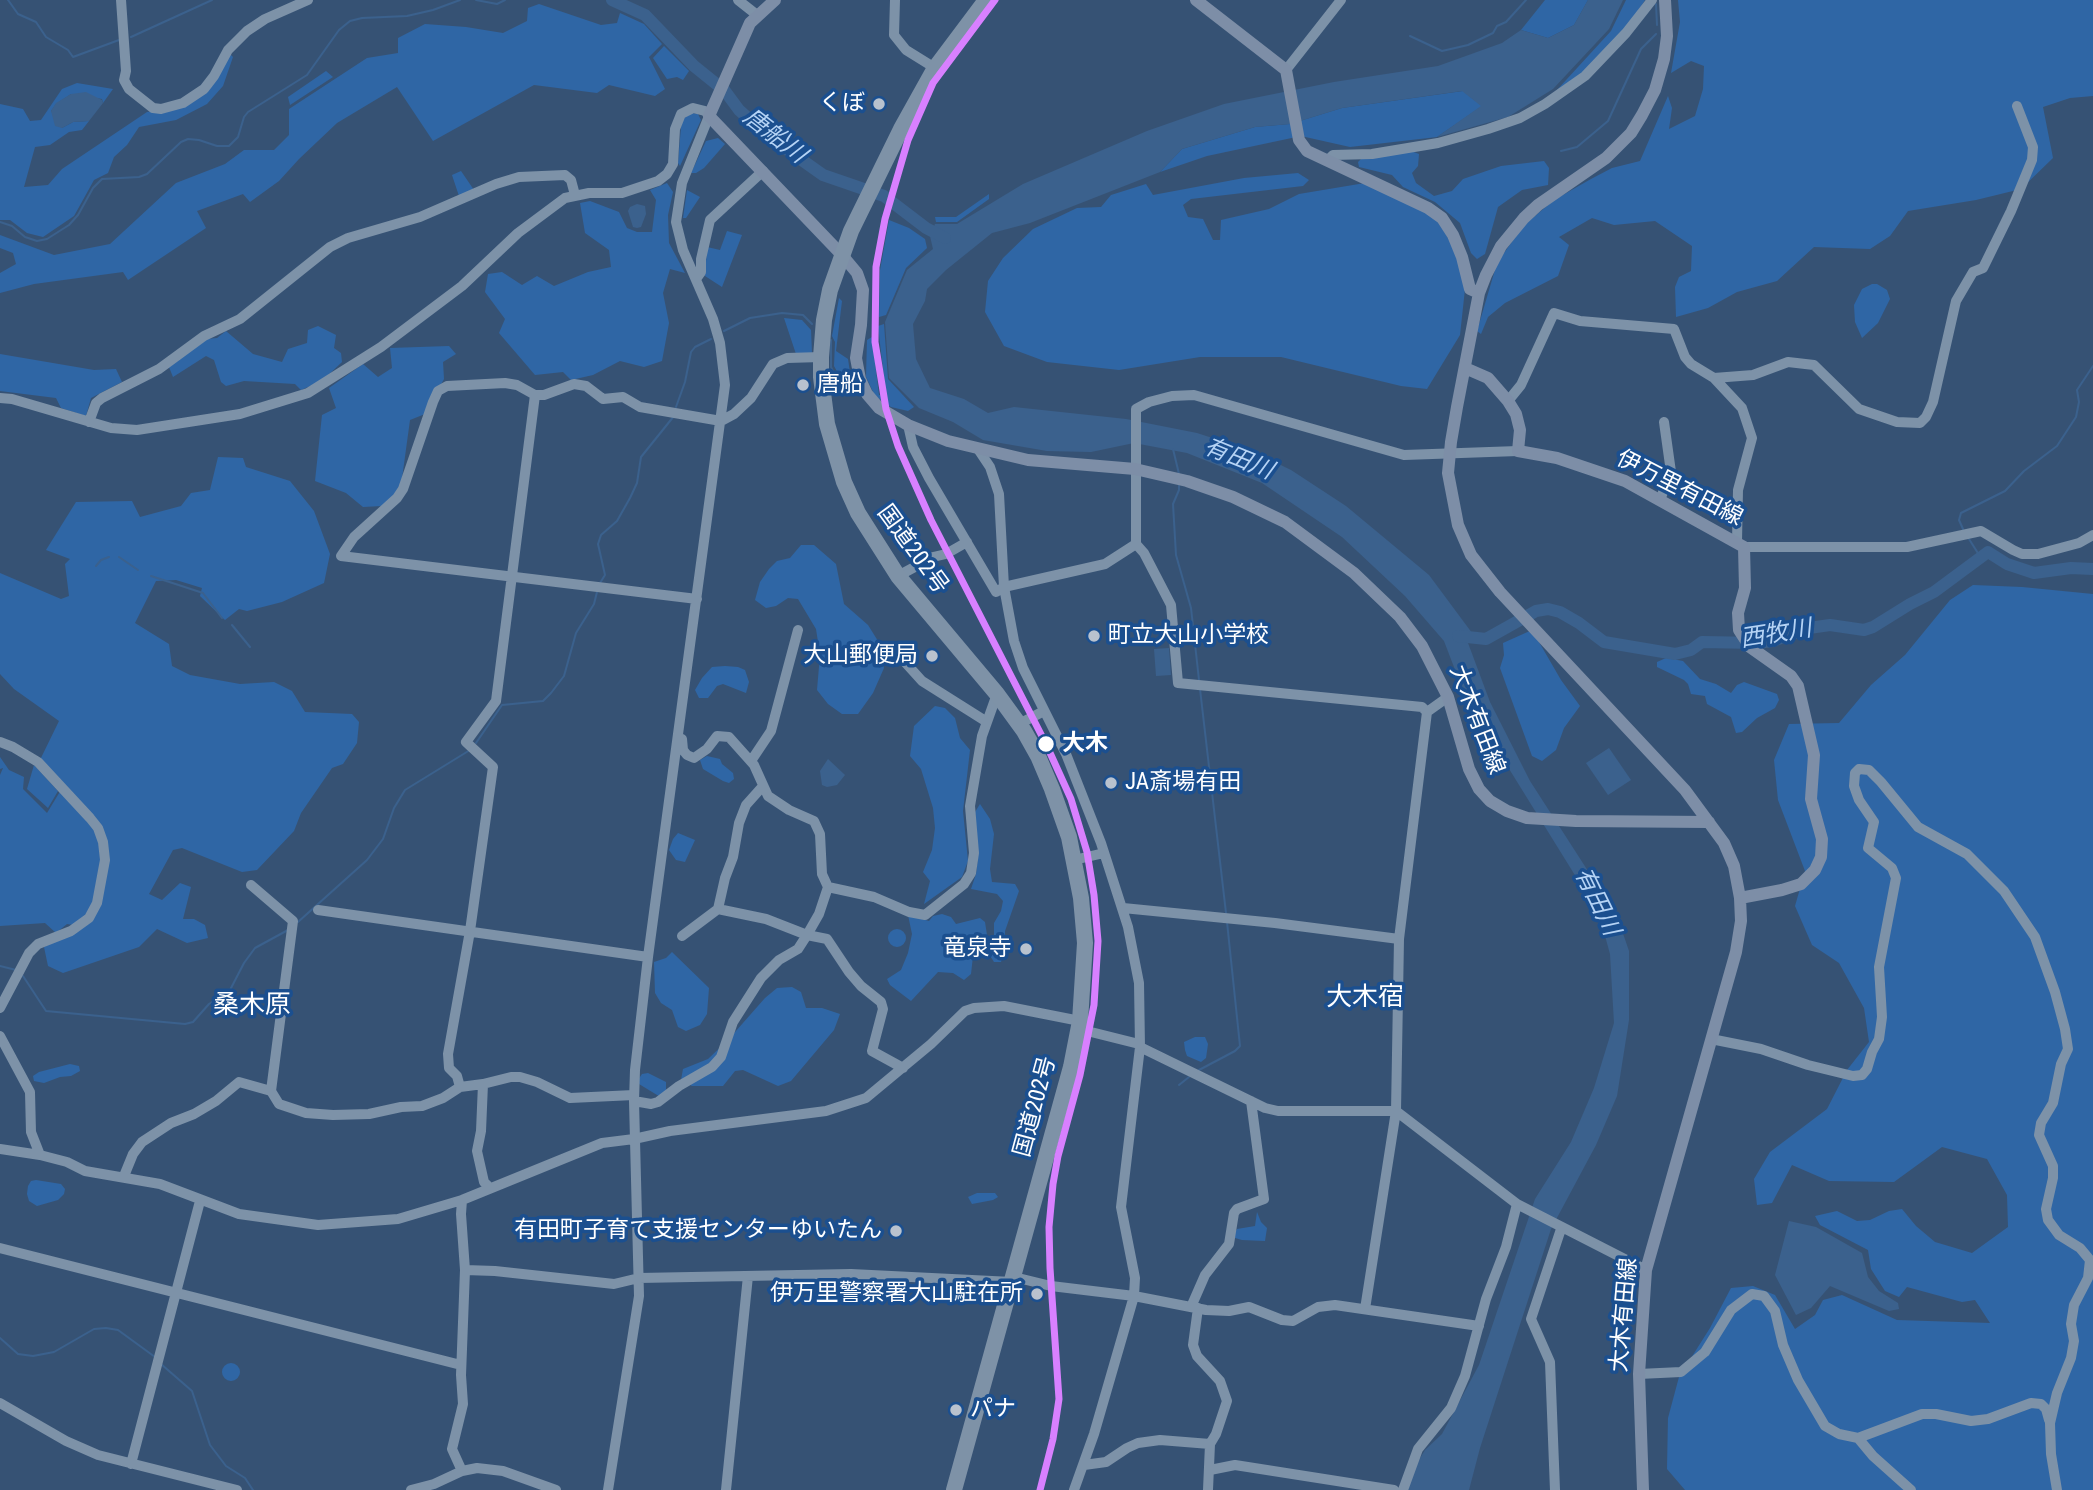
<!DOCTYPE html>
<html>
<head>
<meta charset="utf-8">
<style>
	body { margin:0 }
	canvas { display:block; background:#365274 }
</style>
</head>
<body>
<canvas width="2093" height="1490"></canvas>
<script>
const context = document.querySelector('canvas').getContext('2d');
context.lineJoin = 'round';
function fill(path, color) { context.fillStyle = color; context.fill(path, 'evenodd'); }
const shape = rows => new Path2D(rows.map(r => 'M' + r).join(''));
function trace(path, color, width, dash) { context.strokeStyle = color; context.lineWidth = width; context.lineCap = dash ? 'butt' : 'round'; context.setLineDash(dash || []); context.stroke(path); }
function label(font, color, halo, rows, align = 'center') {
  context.font = font + ' "Roboto Condensed","Noto Sans JP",sans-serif'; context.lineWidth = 7; context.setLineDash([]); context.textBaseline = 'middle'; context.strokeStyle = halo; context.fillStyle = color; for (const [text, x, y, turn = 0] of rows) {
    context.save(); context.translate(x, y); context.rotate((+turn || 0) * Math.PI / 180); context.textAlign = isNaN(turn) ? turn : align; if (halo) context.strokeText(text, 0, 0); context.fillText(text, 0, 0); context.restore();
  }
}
fill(shape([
	[1545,0,1588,0,1574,25,1548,38,1521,30],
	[1626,0,1645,0,1627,29,1585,72,1556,91,1611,31],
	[1678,0,2093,0,2093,96,2070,98,2043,107,2053,158,2021,189,1976,200,1908,211,1890,236,1870,249,1814,247,1777,281,1737,292,1708,308,1676,317,1675,287,1679,277,1691,271,1692,246,1655,221,1614,225,1592,218,1559,237,1569,245,1558,276,1505,303,1488,317,1481,334,1477,331,1497,263,1523,226,1554,200,1591,179,1612,168,1640,161,1668,96,1672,108,1669,129,1695,116,1703,89,1704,66,1691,61,1671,73,1680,22],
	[539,4,601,25,617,23,620,13,644,24,662,44,649,57,665,89,655,96,609,85,597,93,534,85,433,141,397,87,337,123,299,159,279,181,250,202,243,194,197,211,206,228,128,280,123,272,34,284,0,293,0,273,16,264,13,253,0,248,0,235,54,255,110,244,176,183,225,164,244,150,274,150,289,135,289,109,367,58,398,53,398,38,425,24,466,27,503,33,527,21,528,8],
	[664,46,689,71,683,80,677,77,667,79,653,58],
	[229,53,233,57,223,86,207,104,176,120,139,127,127,145,114,157,108,173,94,180,74,216,43,237,27,233,10,220,0,220,0,104,23,109,30,121,41,120,62,89,77,83,113,89,103,103,102,99,71,94,56,104,51,111,62,128,73,122,89,121,82,130,69,132,50,145,35,147,24,187,48,185,62,169,147,112,183,106],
	[326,71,333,77,290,105,288,97],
	[1463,91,1482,106,1437,137,1350,147,1301,136,1207,156,1160,172,1182,149,1255,127,1290,124,1342,108],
	[691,113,698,114,701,120,680,166,678,163,681,127,683,119],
	[718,138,725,144,704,168,696,173,691,173,706,141],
	[1411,151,1419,154,1418,166,1412,173,1416,183,1434,196,1452,191,1463,179,1501,166,1544,161,1549,168,1548,185,1522,190,1498,207,1485,254,1477,259,1471,253,1460,223,1435,202,1403,187,1392,175,1359,167,1358,162,1363,157],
	[461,171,474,190,459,196,452,175],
	[1298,173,1309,180,1303,186,1191,199,1183,205,1188,217,1203,219,1213,240,1220,240,1221,220,1269,209,1299,194,1365,183,1422,207,1439,222,1457,254,1465,289,1460,335,1427,389,1401,386,1281,357,1200,357,1119,370,1047,362,1004,346,985,312,988,281,1003,258,1033,229,1077,208,1101,207,1111,195,1146,184,1153,195,1244,178],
	[667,183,673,192,668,215,669,243,685,273,670,269,663,293,669,323,662,361,644,367,620,361,593,375,571,380,563,372,535,375,499,333,505,319,485,292,488,274,502,272,522,285,537,276,554,286,588,272,611,267,609,250,585,233,580,203,590,201,619,212,627,228,637,232,652,232,656,200,650,190],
	[687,190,700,197,686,218,683,218],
	[989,194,989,199,957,222,936,222,935,217,956,217],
	[889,220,909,228,925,239,927,248,906,268,886,315,879,317,880,270],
	[727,231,742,235,722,287,705,276,707,247,720,250],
	[1872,284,1877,284,1887,290,1890,299,1878,323,1862,338,1855,322,1854,305,1862,289],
	[839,298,842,301,836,351,848,359,851,379,840,377,834,366,835,342,832,336],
	[784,318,802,320,811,330,812,353,796,354],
	[884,324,888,379,914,407,908,411,891,407,875,396,866,377,867,340,872,337,879,395,886,395,878,326],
	[318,326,336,335,334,348,341,353,342,362,322,381,301,390,295,384,244,381,226,386,221,382,214,360,206,356,173,377,169,367,207,339,217,338,226,331,253,354,282,362,288,349,307,343,308,330],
	[449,346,456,354,443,362,444,379,425,414,410,420,400,493,382,506,363,507,346,493,315,481,322,415,336,408,329,388,363,364,378,377,392,368,390,348],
	[0,354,94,370,116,369,122,382,91,398,86,416,61,408,56,398,0,391],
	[218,457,243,458,246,467,290,481,314,511,330,554,324,583,282,602,247,611,239,609,225,620,200,596,202,588,176,580,156,581,135,623,169,644,172,666,190,675,240,684,274,682,292,691,305,712,352,714,359,722,357,743,343,764,332,768,301,813,294,831,257,870,242,872,182,848,173,850,149,894,162,900,180,883,191,887,183,919,194,919,205,925,208,938,187,943,157,929,139,947,63,973,48,966,44,947,74,930,73,925,67,924,56,933,45,923,0,926,0,775,3,768,0,769,0,757,9,770,24,777,23,789,47,813,64,785,40,760,59,721,14,689,0,674,0,573,61,599,69,596,65,564,70,559,46,550,76,502,132,501,140,517,181,506,191,493,210,490],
	[801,545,814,545,836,564,844,604,868,625,878,641,884,668,873,693,858,714,842,714,828,704,817,690,820,655,816,629,798,599,788,598,776,606,766,608,755,600,760,582,769,569,777,561,790,558],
	[1973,585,2022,587,2093,594,2093,1490,1685,1490,1667,1469,1668,1418,1679,1377,1710,1328,1731,1288,1753,1286,1775,1295,1795,1329,1815,1315,1823,1300,1842,1295,1897,1320,1990,1323,1975,1300,1962,1302,1907,1287,1899,1297,1885,1291,1871,1269,1868,1250,1820,1225,1815,1216,1837,1211,1857,1221,1870,1220,1889,1211,1902,1209,1916,1226,1935,1242,1972,1253,2008,1227,2007,1195,1987,1159,1942,1147,1894,1182,1829,1181,1792,1165,1772,1203,1757,1205,1754,1179,1770,1152,1827,1109,1847,1070,1869,1042,1864,1008,1839,963,1812,945,1795,906,1805,871,1778,800,1774,760,1789,724,1839,723,1871,685,1905,655,1950,600],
	[1532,630,1561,680,1580,706,1564,728,1556,750,1542,761,1532,756,1500,668,1504,655,1503,643],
	[1666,658,1683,661,1700,679,1716,684,1731,693,1737,685,1744,682,1777,694,1779,700,1775,708,1757,718,1742,732,1736,733,1731,717,1707,704,1705,696,1691,694,1688,684,1684,680,1657,667,1657,662],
	[725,666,738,667,745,670,749,682,746,693,723,684,717,686,708,698,699,698,695,690,702,678,712,667],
	[935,706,945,708,955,718,960,738,970,750,963,811,968,861,962,877,924,904,930,881,923,872,932,850,935,828,933,808,921,769,910,756,914,726],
	[707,756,720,759,722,764,733,773,734,779,729,783,723,781,703,769,700,760],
	[34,765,58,791,48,808,27,789],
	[980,804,990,819,994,834,990,869,992,882,1015,884,1019,891,1005,931,1005,946,1001,962,994,962,989,954,994,938,994,923,1001,911,1003,901,997,894,971,889,976,874,978,858,975,812],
	[678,833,695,840,685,862,676,860,669,850,673,839],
	[942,914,951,917,956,924,980,918,985,922,987,935,984,945,973,956,971,974,964,980,953,973,938,972,911,1001,890,985,887,979,901,970,908,953,912,934,908,915,929,921,933,916],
	'888 938a9 9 0 1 1 18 0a9 9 0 1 1-18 0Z',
	[672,952,709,988,707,1014,700,1025,686,1031,678,1027,672,1010,661,1003,655,993,654,962,666,958],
	[792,987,801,992,806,1008,822,1008,840,1014,834,1030,791,1081,778,1086,743,1070,735,1071,723,1086,692,1086,681,1080,683,1069,708,1059,728,1040,765,998,777,988],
	[1195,1037,1205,1037,1208,1044,1206,1058,1201,1062,1187,1056,1185,1050,1184,1042],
	[70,1064,79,1066,80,1071,71,1076,60,1077,44,1083,34,1081,33,1076,39,1072],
	[648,1073,666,1082,666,1094,662,1098,639,1084,638,1080,642,1074],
	[36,1180,61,1184,65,1189,64,1194,58,1200,37,1206,29,1201,27,1194,28,1186,31,1181],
	[977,1193,995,1193,998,1197,993,1200,972,1204,968,1197],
	[1257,1212,1261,1222,1267,1228,1265,1241,1242,1240,1235,1238,1234,1234,1237,1229,1255,1226],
	'222 1372a9 9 0 1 1 18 0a9 9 0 1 1-18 0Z'
]), '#2f66a5');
fill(shape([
	[1588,0,1623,0,1609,29,1553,89,1508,117,1437,137,1481,106,1462,91,1342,108,1290,124,1255,127,1182,149,1160,172,1030,223,992,233,946,270,927,289,925,301,913,324,916,359,930,388,964,399,988,413,1014,407,1126,419,1197,433,1252,451,1291,470,1346,506,1429,575,1475,637,1468,643,1490,702,1530,781,1617,916,1629,951,1629,1020,1617,1096,1596,1145,1551,1229,1480,1448,1469,1490,1408,1490,1414,1468,1425,1450,1442,1434,1479,1365,1535,1199,1571,1142,1594,1088,1614,1023,1610,954,1599,914,1467,701,1444,641,1405,596,1342,537,1262,483,1187,453,1134,443,1091,452,1047,451,983,440,953,422,919,408,889,378,885,322,907,270,933,249,930,236,935,224,957,224,1023,184,1147,131,1224,104,1334,82,1438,66,1502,43,1521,30,1548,38,1574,25],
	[86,92,102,100,103,103,89,121,73,122,62,128,55,126,51,111,56,103,71,94],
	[637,204,645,206,646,214,641,227,637,228,633,227,628,211,630,207],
	[1169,648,1171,675,1156,676,1154,649],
	[1609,748,1631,780,1608,795,1586,763],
	[828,759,845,775,837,785,827,787,822,785,820,771],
	[1789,1221,1816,1227,1862,1253,1868,1277,1879,1291,1898,1303,1899,1309,1889,1311,1830,1286,1811,1308,1796,1315,1775,1275]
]), '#3b618d');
trace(shape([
	[8,0,18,14,36,22,46,37,68,50,73,57,119,40],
	[476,0,497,4,505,0],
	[1656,4,1657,25],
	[1410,36,1442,51,1468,45,1493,33,1497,26,1506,22,1526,0],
	[131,37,212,0],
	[1561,151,1577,147,1608,121,1641,49,1656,34],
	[0,222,12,226,25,237,37,241,47,239,69,225,78,215,93,188,102,179,139,177,147,174,181,142,188,139,199,140,217,146,229,146,238,137,244,117,248,112,307,75,339,30,350,21,362,18,407,16,433,10,460,0],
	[724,331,750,318,782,313,803,315,812,324],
	[831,340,831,367,835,376,850,382],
	[676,407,685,382,691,352,695,347,711,339],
	[1173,449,1179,474],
	[1179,483,1179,490,1173,504,1176,555,1191,608,1199,680],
	[1963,529,1959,520,1961,513,2005,491,2024,471,2057,446,2076,417,2079,402,2077,390,2093,366],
	[1969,539,1981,558],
	[119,557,138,570],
	[96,566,101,560,109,557],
	[151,576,203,593,222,618],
	[600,583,605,575,598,544,601,535,617,521,630,498,637,483,641,457,674,416],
	[232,625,250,647],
	[1200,689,1226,913],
	[476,743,502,705,543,701,551,693,564,676,576,633,594,604,597,592],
	[298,922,367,860,383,839,394,808,405,790,470,750],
	[0,966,16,970],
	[23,976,46,1011,185,1024,193,1022,209,1004,230,990,244,963,255,948,288,930],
	[1199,1070,1235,1051,1240,1046,1227,922],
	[1179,1085,1189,1077],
	[0,1338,18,1354,33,1356,54,1352,94,1329,106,1328,118,1330,155,1357],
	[161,1364,192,1391,210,1445,226,1466,245,1478,253,1490]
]), '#3b618d', 2);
trace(shape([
	[612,0,645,15,694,66,725,91,739,110,768,136,823,175,884,196,926,228,945,238],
	[1458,636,1486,639,1536,611,1548,609,1560,612,1579,623,1604,642,1675,654,1691,650,1702,642,1758,643,1772,641,1809,628,1830,625,1864,630,1873,627,1910,604,1934,592,1988,552,2007,564,2034,573,2071,568,2093,569]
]), '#3b618d', 12);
trace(shape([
	[121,0,126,71,124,80,129,89,153,108,161,109,183,103,204,89,214,76,228,50,247,31,265,19,308,0],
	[738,0,757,15],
	[895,0,894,35,906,50,935,68],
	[1286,70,1341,0],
	[1328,160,1333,155,1372,154,1438,143,1488,129,1520,118,1545,104,1585,76,1626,33,1652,0],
	[696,279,701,272,701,259,710,220,763,171],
	[0,398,12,399,111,428,137,430,240,414,308,393,381,347,462,286,518,233,565,198,589,193,622,193,658,181,667,174,673,164,675,129,681,114,693,108,705,111,709,116,682,183,676,222,683,250,713,319,720,343,725,385,648,957,635,1070,634,1101,639,1296,608,1490],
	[1508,401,1521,385,1554,313,1580,321,1674,329,1685,357,1691,364,1714,378],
	[89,422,96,403,102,398,159,369,204,336,240,319,330,247,348,238,420,217,496,184,519,177,565,175,571,180,575,195],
	[908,425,913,447,929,478,996,592,1004,587,1105,564,1136,544],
	[978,449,990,467,999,494,1004,587,1014,641,1023,668,1066,754,1101,843,1128,927,1139,983,1140,1047,1121,1207,1135,1278,1134,1296,1094,1434,1074,1490],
	[1660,500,1671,472,1664,422],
	[1737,542,1738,490,1752,438,1742,408,1714,378,1753,375,1788,362,1814,365,1859,409,1897,422,1920,423,1926,417,1933,402,1956,301,1973,272,1983,268,2011,211,2032,160,2033,147,2017,106],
	[1744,547,1907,547,1981,531,2013,550,2022,554,2038,554,2079,543,2093,535],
	[898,576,933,557,946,554,967,542],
	[697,599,341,556,354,537,397,498,403,489,433,402,438,391,447,386,505,383,517,385,535,395,544,395,574,384,586,386,603,399,623,397,640,407,721,421,734,414,751,398,773,364,787,358,821,357],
	[903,660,922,681,987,722],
	[1427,712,1422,707,1178,683,1171,605,1144,553,1136,544,1136,409,1149,402,1172,396,1194,395,1404,455,1518,451],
	[1019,724,1044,711],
	[682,739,683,750,687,755,694,758,707,749,717,736,729,737,754,765,768,796,789,810,814,821,820,834,822,874,828,887,874,897,909,912,925,915,964,884,971,873,974,853,970,806,982,736,997,694],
	[0,742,13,747,38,762,90,818,98,828,103,842,105,860,97,903,89,918,71,931,38,944,29,953,0,1008],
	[751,761,771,731,798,630],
	[1074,860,1104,853],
	[251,885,293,921,271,1091],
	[1123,908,1275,923,1399,939],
	[718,909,766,919,807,935,827,939,849,972,861,986,881,1002,883,1009,872,1051,903,1068],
	[318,910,648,957],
	[682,936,718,909,725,878,733,857,739,823,746,805,763,786],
	[1079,1029,1139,1044],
	[0,1036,30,1092,31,1132,40,1155],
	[1711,1039,1761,1049,1808,1065,1853,1076,1862,1075,1867,1069,1872,1052,1879,1039,1882,1017,1879,967,1896,878,1892,868,1868,848,1874,822,1859,800,1854,786,1855,773,1859,769,1869,770,1881,782,1918,827,1967,854,2004,891,2035,937,2055,992,2065,1029,2068,1049,2061,1064,2053,1103,2041,1123,2039,1135,2053,1166,2053,1178,2046,1209,2048,1220,2059,1235,2080,1248,2090,1260,2088,1278,2074,1305,2071,1324,2074,1341,2071,1358,2057,1393,2050,1423,2051,1454,2057,1490],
	[1140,1047,1265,1108,1278,1111,1396,1111,1517,1204,1646,1270],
	[483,1084,511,1077,520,1077,537,1082,570,1098,634,1095],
	[460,1087,457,1076,449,1068,448,1054,470,931,493,767,466,742,496,701,535,395],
	[634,1101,651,1104,658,1102,679,1086,712,1067,721,1057,733,1022,761,978,779,960,798,949,807,935,819,914,828,887],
	[0,1149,40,1155,67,1162,85,1171,160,1184,239,1214,318,1225,398,1219,462,1200,602,1143,634,1139,670,1131,826,1111,866,1098,931,1044,965,1011,974,1008,1004,1006,1080,1021],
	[124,1176,133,1154,142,1142,171,1123,194,1114,216,1101,239,1082,271,1091,279,1104,306,1113,333,1115,369,1114,401,1107,422,1106,443,1098,460,1087,483,1084,481,1131,477,1151,484,1182,490,1188],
	[462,1200,461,1214,465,1270,461,1375,463,1404,452,1449,462,1471],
	[0,1248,461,1365],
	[465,1270,495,1271,614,1284,639,1278,851,1274,1012,1282],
	[1014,1277,1051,1286,1134,1296,1206,1310,1229,1311,1249,1307,1282,1320,1293,1321,1318,1307,1335,1305,1479,1326],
	[1191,1307,1205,1275,1229,1244,1234,1213,1237,1209,1264,1199,1251,1101],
	[1198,1308,1193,1345,1197,1356,1220,1381,1227,1401,1216,1434,1210,1444,1208,1490],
	[1365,1309,1396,1111,1399,939,1427,712,1448,697],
	[1639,1374,1681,1372,1705,1352,1731,1310,1752,1294,1764,1296,1775,1311,1783,1345,1798,1380,1825,1426,1839,1434,1858,1438,1922,1414,1936,1414,1971,1421,1988,1419,2031,1403,2041,1404,2046,1409,2049,1420],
	[0,1403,66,1441,98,1455,237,1490],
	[1858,1438,1873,1456,1911,1490],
	[131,1464,200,1201],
	[1084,1465,1106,1462,1127,1448,1138,1443,1160,1440,1210,1444],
	[1210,1470,1235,1465,1394,1490],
	[411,1490,434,1484,462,1471,477,1468,503,1471,556,1490],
	[726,1490,748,1276],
	[1403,1490,1418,1449,1451,1408,1465,1376,1486,1299,1506,1247,1517,1204],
	[1555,1490,1550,1362,1531,1319,1561,1229]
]), '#7d92a8', 10);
trace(shape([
	[775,0,750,23,709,116,842,255,857,273,863,290,861,325,856,358,860,379,867,394,879,408,908,425,948,441,1028,460,1135,469,1187,481,1233,497,1285,522,1354,573,1400,617,1422,646,1448,697,1469,769,1479,789,1490,801,1507,811,1527,818,1576,821,1709,822],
	[1196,0,1286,70,1299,140,1307,151,1428,208,1442,218,1453,235,1462,257,1470,289,1479,293],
	[1465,368,1488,378,1508,401,1516,414,1520,430,1518,451,1557,458,1625,481,1744,547,1745,588,1738,613,1739,630,1750,647,1791,676,1798,686,1814,755,1811,799,1822,839,1821,857,1815,870,1801,884,1782,890,1740,898],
	[1643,1490,1639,1374,1646,1270,1736,952,1741,921,1740,898,1734,866,1724,843,1685,790,1500,592,1471,555,1458,525,1448,473,1451,442,1457,407,1479,293,1486,275,1501,246,1524,218,1538,205,1606,158,1631,133,1642,115,1655,90,1664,59,1667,36,1665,0]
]), '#7d8ea7', 12);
trace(shape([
	[954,1490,1071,1067,1080,1021,1085,943,1081,898,1069,837,1052,789,1038,756,1024,731,997,694,898,576,858,513,844,482,827,424,821,377,821,357,824,320,830,290,851,231,901,129,935,68,986,0]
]), '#7e92a7', 16);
trace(shape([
	[995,0,933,83,908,140,885,219,876,267,875,342,886,409,898,446,931,520,1046,744,1071,799,1087,852,1094,895,1098,941,1094,1005,1080,1075,1058,1156,1053,1184,1049,1227,1050,1268,1059,1399,1053,1439,1040,1490]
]), '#d880ff', 7);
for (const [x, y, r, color] of [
	[879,104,7,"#b9c2ce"],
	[803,385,7,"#b9c2ce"],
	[1094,636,7,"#b9c2ce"],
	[932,656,7,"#b9c2ce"],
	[1046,744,9,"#fff"],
	[1111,783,7,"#b9c2ce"],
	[1026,949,7,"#b9c2ce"],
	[896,1231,7,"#b9c2ce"],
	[1037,1294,7,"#b9c2ce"],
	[956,1410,7,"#b9c2ce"]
]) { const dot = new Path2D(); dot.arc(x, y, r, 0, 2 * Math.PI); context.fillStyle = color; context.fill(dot); trace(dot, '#1b4f8f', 2.5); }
label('23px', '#fff', '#1b4f8f', [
	["くぼ",865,104],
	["唐船",817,385,"left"],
	["町立大山小学校",1108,636,"left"],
	["大山郵便局",918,656],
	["JA斎場有田",1125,783,"left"],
	["竜泉寺",1012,949],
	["有田町子育て支援センターゆいたん",882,1231],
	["伊万里警察署大山駐在所",1023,1294],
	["パナ",970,1410,"left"]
], 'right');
label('23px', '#fff', '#1b4f8f', [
	["伊万里有田線",1679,489,27],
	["国道202号",912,550,54],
	["大木有田線",1476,720,69],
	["国道202号",1036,1107,-75],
	["大木有田線",1625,1315,-85]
]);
label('bold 23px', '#fff', '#1b4f8f', [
	["大木",1062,744]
], 'left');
label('italic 24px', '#b5d3f5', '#1b4f8f', [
	["唐船川",774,137,38],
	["有田川",1238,460,22],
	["西牧川",1776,635,-9],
	["有田川",1596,902,64]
]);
label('26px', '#fff', '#1b4f8f', [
	["大木宿",1365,998],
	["桑木原",252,1006]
]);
</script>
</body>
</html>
